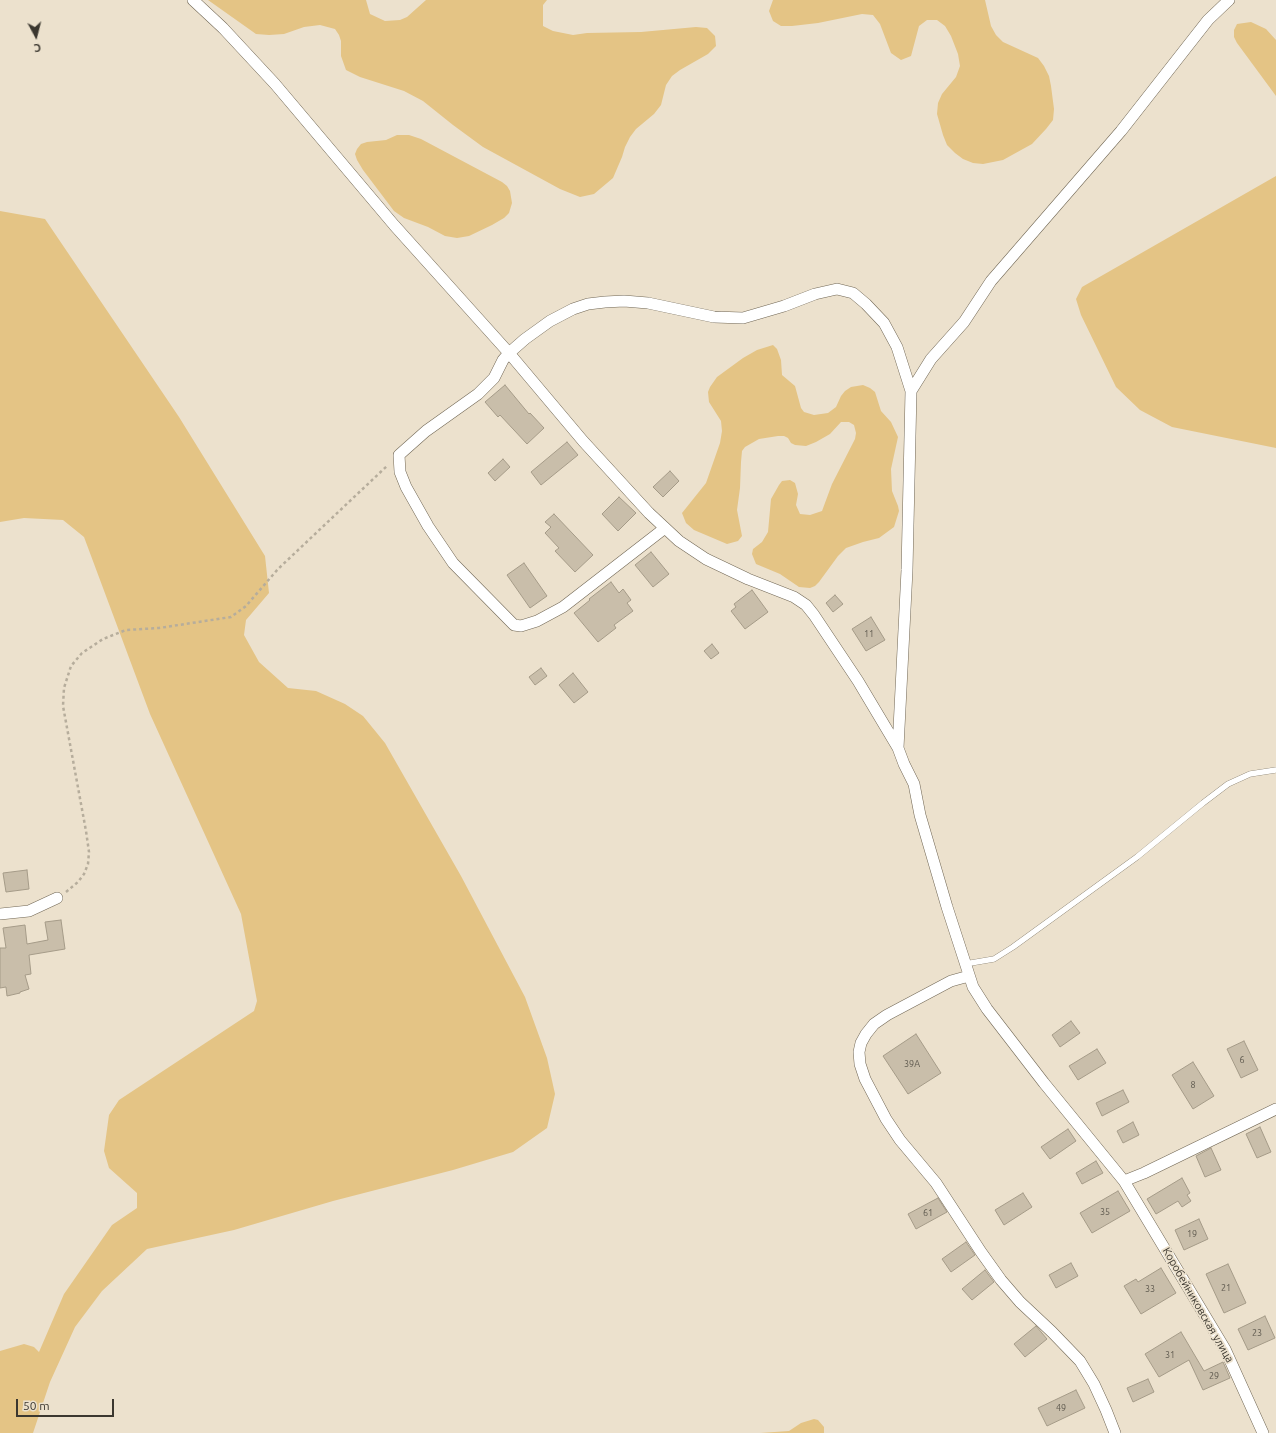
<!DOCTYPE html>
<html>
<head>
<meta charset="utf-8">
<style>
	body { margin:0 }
	#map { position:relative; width:1276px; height:1433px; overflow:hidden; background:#ece1cd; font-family:Ubuntu,sans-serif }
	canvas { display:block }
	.north { position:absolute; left:16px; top:16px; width:40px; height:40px; -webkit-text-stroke:3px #ece1cd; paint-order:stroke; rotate:173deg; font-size:11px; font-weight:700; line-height:16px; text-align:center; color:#3b372f }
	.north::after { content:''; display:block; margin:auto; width:14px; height:18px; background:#3b372f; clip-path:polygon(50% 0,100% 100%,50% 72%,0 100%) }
	.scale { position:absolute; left:16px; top:1399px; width:98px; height:18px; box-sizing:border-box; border:2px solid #3b372f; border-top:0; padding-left:5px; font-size:12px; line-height:14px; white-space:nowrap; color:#3b372f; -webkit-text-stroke:3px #ece1cd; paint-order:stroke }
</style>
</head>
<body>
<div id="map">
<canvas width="1276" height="1433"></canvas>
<div class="north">С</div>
<div class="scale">50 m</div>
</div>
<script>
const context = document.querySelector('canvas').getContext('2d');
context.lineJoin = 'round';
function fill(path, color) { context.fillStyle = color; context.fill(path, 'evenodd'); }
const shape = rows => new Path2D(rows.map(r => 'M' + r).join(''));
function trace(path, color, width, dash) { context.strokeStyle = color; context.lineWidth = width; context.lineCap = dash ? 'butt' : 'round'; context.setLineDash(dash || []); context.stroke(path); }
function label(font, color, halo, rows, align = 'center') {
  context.font = font + ' Ubuntu,sans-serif'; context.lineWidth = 3.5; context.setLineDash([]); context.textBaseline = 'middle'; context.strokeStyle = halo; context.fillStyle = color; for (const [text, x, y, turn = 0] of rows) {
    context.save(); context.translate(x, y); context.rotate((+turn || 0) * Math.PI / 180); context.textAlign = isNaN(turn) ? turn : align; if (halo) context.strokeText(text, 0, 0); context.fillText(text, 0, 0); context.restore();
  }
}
fill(shape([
	[208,0,366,0,370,14,385,21,400,20,407,17,426,0,547,0,543,5,543,26,553,31,573,35,587,33,641,32,696,27,707,28,715,36,716,46,708,54,680,70,672,76,666,85,661,105,654,114,636,129,630,137,625,147,622,157,613,178,594,194,580,197,560,189,483,147,453,125,423,101,404,91,360,77,346,70,341,56,341,41,339,35,335,29,320,25,304,27,284,34,269,35,256,34],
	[773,0,985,0,991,26,996,35,1003,42,1038,58,1044,66,1049,76,1051,86,1054,109,1053,120,1046,129,1032,144,1003,160,983,164,973,163,963,159,955,153,947,145,943,135,937,114,938,103,942,94,956,77,960,66,958,54,951,36,945,26,937,20,927,20,919,26,911,56,901,60,891,53,880,24,873,15,862,14,818,23,792,26,781,26,773,21,769,11],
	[1251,22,1266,29,1276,40,1276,96,1237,43,1234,37,1234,30,1237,24],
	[397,135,409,135,421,139,502,182,507,186,510,191,512,203,509,213,504,218,492,225,469,236,457,238,445,236,428,227,404,218,394,211,363,170,357,160,355,154,357,149,361,144,367,142,386,140],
	[1276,176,1276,448,1172,427,1140,410,1116,387,1081,315,1076,299,1082,287],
	[0,211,45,219,179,417,265,556,269,593,246,620,244,635,259,662,288,688,316,691,345,704,363,716,385,743,461,876,525,997,547,1058,555,1094,547,1128,513,1152,453,1170,333,1201,234,1230,147,1249,102,1291,75,1327,50,1382,33,1433,0,1433,0,1351,24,1344,34,1347,39,1352,64,1294,112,1225,137,1208,137,1193,109,1168,104,1151,109,1115,119,1100,254,1011,257,1001,241,914,150,714,84,537,63,520,24,518,0,522],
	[773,345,777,349,781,360,782,375,795,386,801,408,804,412,814,415,828,413,836,407,841,396,845,391,851,387,863,385,870,388,875,392,881,411,891,422,898,437,891,469,892,491,898,506,899,511,894,527,879,538,863,542,846,548,838,556,819,582,815,586,810,588,799,587,780,574,756,564,752,554,753,549,762,542,768,532,771,499,779,485,782,481,790,480,795,483,798,494,796,505,800,514,810,515,822,511,832,484,855,439,856,433,854,425,849,422,841,422,830,434,816,442,806,446,795,445,791,443,788,438,784,436,778,436,759,439,745,447,742,451,741,462,740,488,737,510,742,536,738,541,727,544,694,530,686,523,682,513,706,483,720,443,722,431,721,421,709,402,708,392,710,387,717,377,743,358,757,350],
	[814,1419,818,1420,824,1427,824,1433,760,1433,789,1431,801,1423]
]), '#e4c485');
const building = shape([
	[505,385,529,414,530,413,544,428,527,444,500,415,498,417,485,402,505,385],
	[567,442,578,455,541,485,531,472,567,442],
	[503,459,510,467,495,481,488,473,503,459],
	[670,471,679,481,663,497,653,487,670,471],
	[619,497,636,513,618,531,602,514,619,497],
	[554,514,593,555,575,572,555,551,559,548,545,533,551,527,545,522,554,514],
	[651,552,669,574,653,587,635,565,651,552],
	[524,563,547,596,530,608,507,575,524,563],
	[611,582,619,593,623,589,631,600,627,603,633,611,614,625,616,628,598,642,574,613,590,600,589,599,611,582],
	[752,590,768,612,745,629,731,611,736,607,734,604,752,590],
	[835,595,843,604,833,612,826,603,835,595],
	[871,617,885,640,866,651,852,629,871,617],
	[712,644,719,653,711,659,704,651,712,644],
	[541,668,547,676,535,685,529,677,541,668],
	[573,673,588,692,574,703,559,685,573,673],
	[27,870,29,889,6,892,3,873,27,870],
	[61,920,65,949,29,955,31,974,25,975,29,989,20,992,20,993,7,996,6,987,0,988,0,948,6,948,3,928,25,925,27,944,48,940,45,922,61,920],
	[1071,1021,1080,1033,1060,1047,1052,1035,1071,1021],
	[916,1034,941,1073,908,1094,883,1056,916,1034],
	[1244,1041,1258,1070,1241,1078,1227,1049,1244,1041],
	[1097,1049,1106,1063,1078,1080,1069,1066,1097,1049],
	[1193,1062,1214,1096,1193,1109,1172,1075,1193,1062],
	[1123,1090,1129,1102,1102,1116,1096,1103,1123,1090],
	[1133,1122,1139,1135,1123,1143,1117,1131,1133,1122],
	[1260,1127,1271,1152,1257,1158,1246,1134,1260,1127],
	[1068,1129,1076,1141,1050,1159,1041,1147,1068,1129],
	[1211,1148,1221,1170,1205,1177,1196,1156,1211,1148],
	[1096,1161,1103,1173,1082,1184,1076,1173,1096,1161],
	[1182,1178,1190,1193,1187,1195,1191,1201,1182,1207,1178,1201,1156,1214,1147,1199,1182,1178],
	[1118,1191,1130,1211,1092,1233,1080,1213,1118,1191],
	[1023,1193,1032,1207,1004,1225,995,1210,1023,1193],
	[938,1198,947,1212,916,1229,908,1214,938,1198],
	[1199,1219,1208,1239,1184,1250,1175,1230,1199,1219],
	[966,1242,975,1255,951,1272,942,1259,966,1242],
	[1071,1263,1078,1276,1056,1288,1049,1275,1071,1263],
	[1228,1264,1246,1303,1224,1313,1206,1274,1228,1264],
	[1161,1268,1176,1293,1141,1314,1124,1286,1136,1279,1138,1282,1161,1268],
	[985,1270,994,1282,972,1300,962,1289,985,1270],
	[1265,1316,1275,1338,1248,1350,1238,1329,1265,1316],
	[1036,1326,1047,1339,1025,1357,1014,1344,1036,1326],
	[1181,1332,1204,1371,1223,1362,1230,1378,1203,1390,1189,1360,1159,1377,1145,1354,1181,1332],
	[1148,1379,1154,1392,1133,1402,1127,1388,1148,1379],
	[1076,1390,1085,1408,1047,1426,1038,1408,1076,1390]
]);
fill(building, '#c9beaa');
trace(building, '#a59b88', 1);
const service = shape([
	[965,964,994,959,1013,947,1137,857,1203,803,1228,784,1250,774,1276,770]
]);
const minor = shape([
	[193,0,223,28,275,84,394,225,509,353,583,441,649,513,679,541,706,559,748,579,794,597,806,605,814,615,858,681,898,748,904,764,914,784,920,815,947,907,973,987,987,1009,1044,1083,1124,1181,1225,1349,1263,1433],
	[665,528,563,607,537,621,521,626,514,625,453,563,428,526,406,487,400,472,399,455,426,431,478,394,494,378,503,360,509,353,525,339,550,321,573,309,588,304,605,302,624,301,648,303,714,317,743,318,784,306,815,294,837,289,853,293,866,304,884,323,897,347,911,391],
	[898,748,907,570,911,391,931,359,964,322,991,281,1121,131,1208,20,1229,0],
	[0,914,29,911,57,898],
	[969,976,951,981,887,1015,874,1024,866,1034,861,1043,859,1052,860,1064,865,1079,886,1119,900,1140,936,1183,981,1252,1001,1280,1020,1302,1052,1332,1080,1361,1094,1384,1106,1410,1115,1433],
	[1124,1181,1144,1173,1276,1109]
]);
trace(service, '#716755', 6);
trace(minor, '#716755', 12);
trace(shape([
	[66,892,78,882,84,874,88,864,89,852,86,831,63,706,64,688,71,666,82,653,103,639,126,630,159,628,231,617,246,606,278,569,388,465]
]), '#b6ad9c', 2.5, [3, 3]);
trace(service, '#fff', 5.5);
trace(minor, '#fff', 11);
label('9px', '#5e594e', null, [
	["11",869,634],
	["6",1242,1060],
	["39A",912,1064],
	["8",1193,1085],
	["35",1105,1212],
	["61",928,1213],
	["19",1192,1234],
	["21",1226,1288],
	["33",1150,1289],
	["23",1257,1333],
	["31",1170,1355],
	["29",1214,1376],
	["49",1061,1408]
]);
label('11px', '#3b372f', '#ece1cd', [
	["Коробейниковская улица",1198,1305,60]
]);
</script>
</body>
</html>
